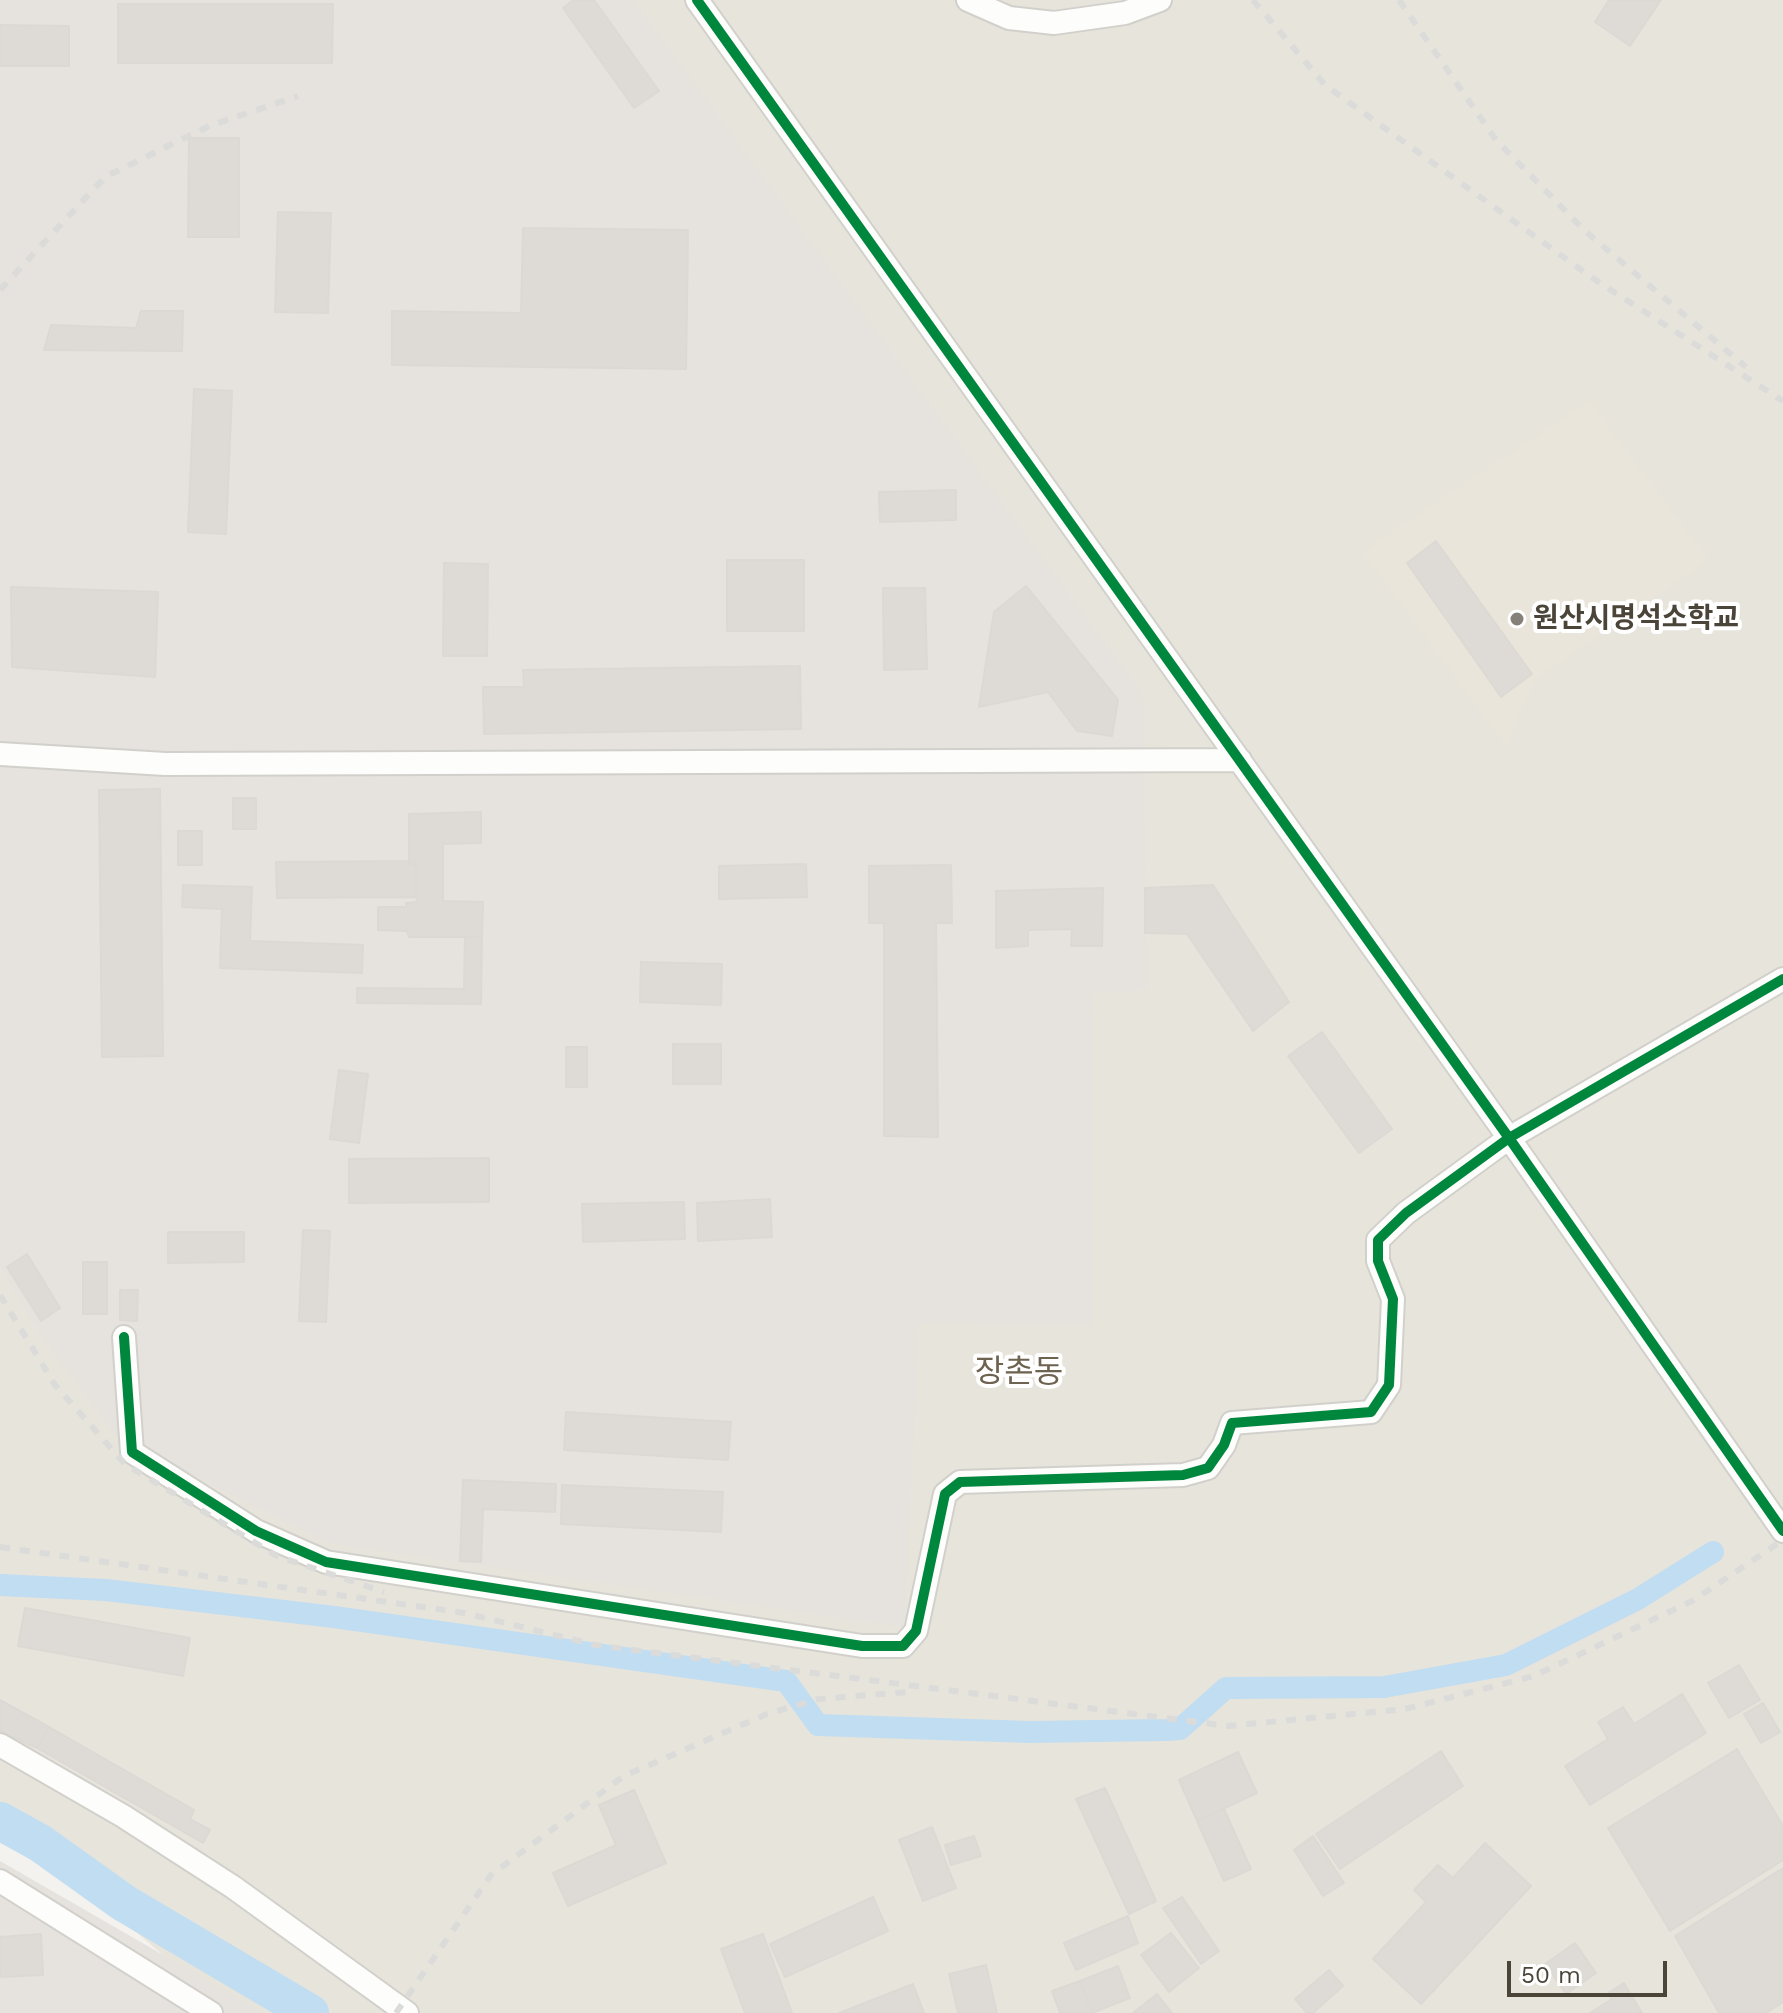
<!DOCTYPE html>
<html>
<head>
<meta charset="utf-8">
<style>
	body { margin:0 }
	#map { position:relative; width:1783px; height:2013px; overflow:hidden; background:#f4f2ee; font-family:"Work Sans",sans-serif }
	canvas { display:block }
	.scale { position:absolute; left:1507px; top:1961px; width:160px; height:36px; box-sizing:border-box; border:4px solid #4b4439; border-top:0; padding-left:10px; font-size:24px; line-height:28px; white-space:nowrap; color:#4b4439; -webkit-text-stroke:6px #fff; paint-order:stroke }
</style>
</head>
<body>
<div id="map">
<canvas width="1783" height="2013"></canvas>
<div class="scale">50 m</div>
</div>
<script>
const context = document.querySelector('canvas').getContext('2d');
context.lineJoin = 'round';
function fill(path, color) { context.fillStyle = color; context.fill(path, 'evenodd'); }
const shape = rows => new Path2D(rows.map(r => 'M' + r).join(''));
function trace(path, color, width, dash) { context.strokeStyle = color; context.lineWidth = width; context.lineCap = dash ? 'butt' : 'round'; context.setLineDash(dash || []); context.stroke(path); }
function label(font, color, halo, rows, align = 'center') {
  context.font = font + ' "Work Sans","Noto Sans KR",sans-serif'; context.lineWidth = 8; context.setLineDash([]); context.textBaseline = 'middle'; context.strokeStyle = halo; context.fillStyle = color; for (const [text, x, y, turn = 0] of rows) {
    context.save(); context.translate(x, y); context.rotate((+turn || 0) * Math.PI / 180); context.textAlign = isNaN(turn) ? turn : align; if (halo) context.strokeText(text, 0, 0); context.fillText(text, 0, 0); context.restore();
  }
}
fill(shape([
	[0,0,1783,0,1783,2013,230,2013,22,1833,0,1819]
]), '#e7e4dc');
fill(shape([
	[0,0,633,0,1143,695,1147,990,1091,993,1092,1325,919,1323,904,1627,328,1543,118,1438,38,1332,0,1265],
	[0,1861,264,2013,0,2013]
]), '#e6e2de');
fill(shape([
	[1589,401,1709,560,1535,679,1506,746,1362,552]
]), '#eae5da');
trace(shape([
	[0,1585,106,1590,334,1617,786,1681,818,1725,1030,1732,1166,1730,1180,1729,1226,1688,1384,1687,1506,1665,1638,1599,1713,1552]
]), '#c0ddf1', 22);
trace(shape([
	[0,1821,40,1843,124,1903,310,2013]
]), '#c0ddf1', 38);
const building = shape([
	[574,0,594,0,659,91,634,108,563,8,574,0],
	[1609,0,1661,0,1630,46,1595,22,1609,0],
	[118,4,333,4,332,63,118,63,118,4],
	[0,25,69,26,69,66,0,66,0,25],
	[189,138,239,138,239,237,188,237,189,138],
	[278,212,331,213,328,313,275,312,278,212],
	[523,228,688,230,686,369,392,365,392,311,521,313,523,228],
	[141,311,183,311,182,351,44,350,51,325,136,328,141,311],
	[194,389,232,391,226,534,188,532,194,389],
	[956,490,956,520,880,522,879,492,956,490],
	[1436,541,1532,674,1501,697,1407,563,1436,541],
	[727,560,804,560,804,631,727,631,727,560],
	[444,563,488,564,487,656,443,656,444,563],
	[1026,586,1118,700,1112,736,1077,731,1048,692,979,707,994,612,1026,586],
	[11,587,158,592,155,677,12,667,11,587],
	[883,588,925,588,927,669,884,670,883,588],
	[800,666,801,729,484,734,483,687,524,687,523,670,800,666],
	[160,789,163,1056,102,1057,99,790,160,789],
	[233,798,256,798,256,829,233,829,233,798],
	[481,812,481,843,443,844,443,901,483,902,482,937,409,937,407,931,378,930,378,907,406,907,406,903,417,902,416,864,409,864,409,814,481,812],
	[178,831,202,831,202,865,178,865,178,831],
	[410,861,416,864,416,897,277,898,276,862,410,861],
	[806,864,807,897,719,899,719,866,806,864],
	[951,865,952,923,936,923,938,1137,884,1136,884,923,869,923,869,866,951,865],
	[183,885,252,887,250,941,363,945,362,973,220,968,222,909,182,907,183,885],
	[1213,885,1289,1002,1253,1031,1187,934,1145,933,1145,888,1213,885],
	[1103,888,1102,946,1071,946,1072,929,1028,930,1028,946,996,948,996,891,1103,888],
	[465,937,482,937,481,1004,357,1003,357,988,464,989,465,937],
	[641,962,722,964,721,1005,640,1002,641,962],
	[1322,1032,1392,1129,1359,1153,1288,1056,1322,1032],
	[673,1044,721,1044,721,1084,673,1084,673,1044],
	[566,1047,587,1047,587,1087,566,1087,566,1047],
	[339,1070,368,1074,359,1143,330,1139,339,1070],
	[489,1158,489,1202,349,1203,349,1159,489,1158],
	[770,1199,772,1237,698,1241,697,1203,770,1199],
	[684,1202,685,1239,583,1242,582,1204,684,1202],
	[303,1230,330,1231,326,1322,299,1321,303,1230],
	[168,1232,244,1232,244,1262,168,1263,168,1232],
	[27,1254,60,1308,41,1321,7,1267,27,1254],
	[83,1262,107,1262,107,1314,83,1314,83,1262],
	[120,1290,138,1290,137,1321,120,1320,120,1290],
	[566,1412,731,1422,728,1460,564,1450,566,1412],
	[463,1480,556,1484,555,1512,483,1509,481,1562,460,1561,463,1480],
	[562,1485,723,1492,721,1532,561,1524,562,1485],
	[25,1608,190,1638,183,1676,18,1646,25,1608],
	[1739,1665,1760,1700,1729,1718,1708,1683,1739,1665],
	[1682,1694,1706,1733,1590,1805,1565,1766,1608,1739,1598,1722,1623,1707,1634,1724,1682,1694],
	[0,1700,49,1727,37,1748,0,1731,0,1700],
	[1763,1703,1780,1732,1761,1743,1744,1714,1763,1703],
	[49,1727,194,1810,190,1819,210,1830,203,1843,37,1748,49,1727],
	[1737,1749,1783,1826,1783,1860,1670,1931,1608,1828,1737,1749],
	[1441,1751,1463,1786,1340,1869,1316,1834,1441,1751],
	[1238,1752,1257,1793,1197,1821,1179,1780,1238,1752],
	[1105,1788,1156,1901,1129,1914,1076,1799,1105,1788],
	[634,1790,666,1863,568,1906,553,1873,616,1845,599,1805,634,1790],
	[1224,1809,1251,1869,1224,1881,1197,1821,1224,1809],
	[932,1827,956,1888,923,1901,899,1840,932,1827],
	[974,1836,981,1856,951,1865,945,1845,974,1836],
	[1313,1836,1344,1883,1323,1896,1294,1850,1313,1836],
	[1485,1843,1531,1886,1421,2004,1373,1959,1426,1902,1414,1890,1438,1865,1453,1878,1485,1843],
	[1783,1868,1783,2002,1766,2013,1719,2013,1675,1936,1783,1868],
	[873,1897,888,1931,785,1977,770,1944,873,1897],
	[1182,1897,1219,1951,1201,1964,1163,1908,1182,1897],
	[1128,1916,1138,1943,1076,1970,1064,1943,1128,1916],
	[1171,1933,1199,1968,1169,1992,1141,1955,1171,1933],
	[41,1934,43,1975,0,1977,0,1937,41,1934],
	[763,1934,792,2013,745,2013,721,1949,763,1934],
	[1575,1943,1596,1973,1566,1994,1545,1964,1575,1943],
	[986,1965,997,2013,958,2013,949,1974,986,1965],
	[1118,1966,1130,1998,1092,2013,1080,1981,1118,1966],
	[1329,1970,1343,1986,1313,2013,1307,2013,1295,1999,1329,1970],
	[1080,1981,1092,2013,1060,2013,1052,1991,1080,1981],
	[1624,1983,1642,2013,1590,2013,1612,1999,1608,1993,1624,1983],
	[913,1984,924,2013,839,2013,913,1984],
	[1157,1994,1172,2013,1133,2013,1157,1994]
]);
fill(building, '#dedbd6');
trace(building, '#dcd9d4', 2);
const minor = shape([
	[697,0,1509,1138,1783,1531],
	[968,0,1009,18,1054,23,1125,13,1160,0],
	[0,754,165,764,1240,760],
	[124,1337,132,1452,256,1531,326,1562,862,1646,903,1646,916,1631,945,1494,960,1482,1183,1475,1208,1468,1224,1445,1232,1423,1371,1412,1389,1385,1393,1299,1378,1261,1378,1240,1406,1213,1509,1138,1783,979],
	[0,1745,123,1816,233,1887,407,2013],
	[0,1881,211,2013]
]);
trace(minor, '#d2d0cb', 26);
trace(minor, '#fdfdfc', 22);
trace(shape([
	[1253,0,1325,85,1594,279,1783,401],
	[1399,0,1496,140,1585,231,1746,367],
	[0,290,105,177,209,126,298,96],
	[0,1295,55,1385,125,1464,277,1556,384,1592],
	[0,1547,465,1613,595,1645,1228,1726,1405,1709,1534,1676,1694,1600,1783,1540],
	[396,2013,491,1875,624,1776,767,1714,819,1699,908,1692]
]), '#dbdbda', 6, [10, 10]);
trace(shape([
	[697,0,1509,1138,1783,1531],
	[124,1337,132,1452,256,1531,326,1562,862,1646,903,1646,916,1631,945,1494,960,1482,1183,1475,1208,1468,1224,1445,1232,1423,1371,1412,1389,1385,1393,1299,1378,1261,1378,1240,1406,1213,1509,1138,1783,979]
]), '#00873e', 10);
for (const [x, y, r, color] of [
	[1517,619,8,"#868178"]
]) { const dot = new Path2D(); dot.arc(x, y, r, 0, 2 * Math.PI); context.fillStyle = color; context.fill(dot); trace(dot, '#fff', 3); }
label('bold 28px', '#4b4439', '#fff', [
	["원산시명석소학교",1533,619]
], 'left');
label('32px', '#6e6250', '#fff', [
	["장촌동",1019,1373]
]);
</script>
</body>
</html>
